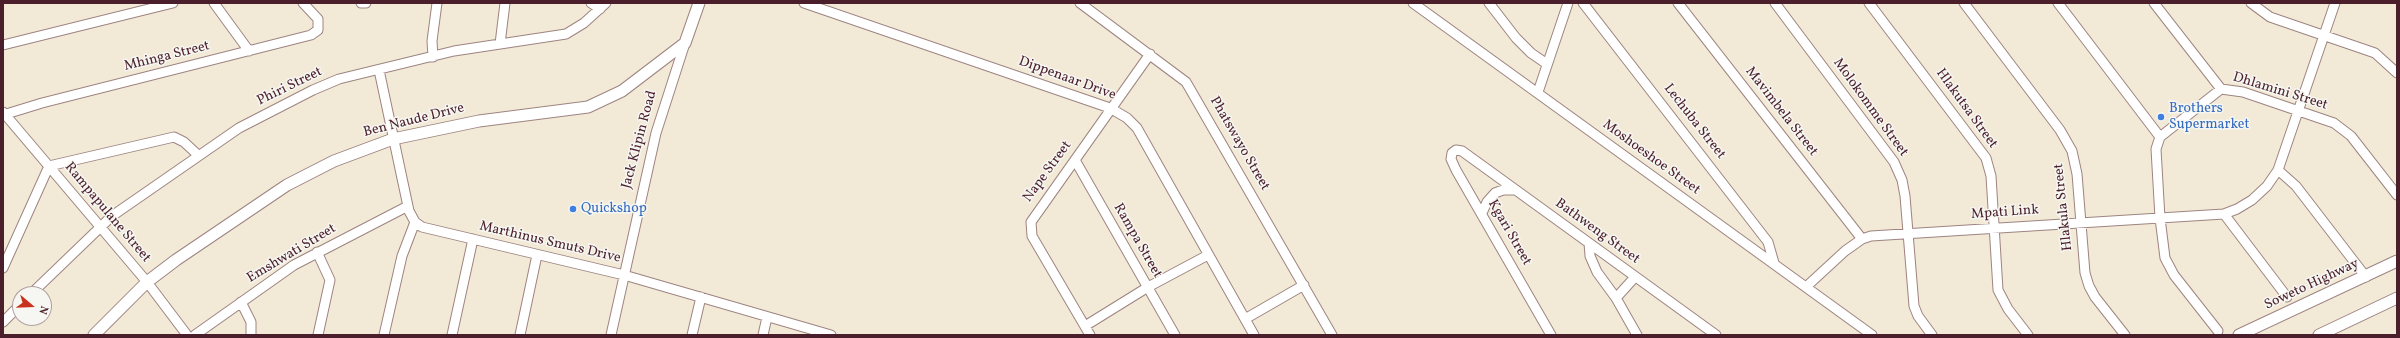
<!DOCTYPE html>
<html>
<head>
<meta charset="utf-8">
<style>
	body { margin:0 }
	#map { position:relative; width:2400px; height:338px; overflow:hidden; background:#f2ead7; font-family:Vollkorn,serif }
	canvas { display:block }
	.frame { position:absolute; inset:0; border:4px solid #4a1f2b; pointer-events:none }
	.north { position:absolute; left:12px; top:286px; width:40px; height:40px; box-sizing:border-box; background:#f6f6f2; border:1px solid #b1a0a2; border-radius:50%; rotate:109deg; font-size:11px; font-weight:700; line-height:16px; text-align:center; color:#4a1f2b }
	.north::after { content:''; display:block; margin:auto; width:14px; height:18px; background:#c8321e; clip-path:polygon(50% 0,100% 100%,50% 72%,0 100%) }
</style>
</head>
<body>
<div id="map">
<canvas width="2400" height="338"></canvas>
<div class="frame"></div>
<div class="north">N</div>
</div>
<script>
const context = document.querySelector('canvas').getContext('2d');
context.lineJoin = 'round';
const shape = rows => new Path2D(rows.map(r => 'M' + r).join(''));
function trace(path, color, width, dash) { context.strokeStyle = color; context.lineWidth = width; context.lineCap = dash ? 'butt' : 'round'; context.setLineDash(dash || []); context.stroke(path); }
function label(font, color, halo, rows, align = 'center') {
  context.font = font + ' Vollkorn,serif'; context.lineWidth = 3; context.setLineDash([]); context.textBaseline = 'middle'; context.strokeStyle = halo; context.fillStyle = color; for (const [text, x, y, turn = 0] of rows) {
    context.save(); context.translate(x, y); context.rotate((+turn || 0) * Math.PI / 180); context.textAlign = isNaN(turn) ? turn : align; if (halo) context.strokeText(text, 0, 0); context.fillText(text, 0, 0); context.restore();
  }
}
const minor = shape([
	[214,3,249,51],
	[361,3,366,3],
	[591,3,600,9],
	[804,3,1110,108,1127,118,1137,128,1254,335],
	[1080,3,1186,82,1332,335],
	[1413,3,1872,335],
	[1489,3,1516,38,1531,53,1547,64],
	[1583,3,1768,242,1774,263],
	[1678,3,1862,239],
	[1775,3,1894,162,1902,180,1905,196,1914,306,1918,316,1932,335],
	[1869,3,1986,158,1991,176,1998,290,2008,309,2028,335],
	[1964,3,2060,130,2072,151,2077,174,2085,273,2089,286,2095,297,2125,335],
	[2058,3,2160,137],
	[2154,3,2221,89],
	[2251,3,2270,17,2375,53,2397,73],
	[500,44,505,3],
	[3,45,173,3],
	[433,57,432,41,437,3],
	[379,70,409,211,415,222,422,227,624,275,831,335],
	[1538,92,1568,3],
	[3,112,147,282,187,335],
	[3,115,42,103,311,35,318,30,318,19,303,3],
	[1075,160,1175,335],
	[2278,170,2296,186,2366,277],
	[1482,213,1487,202,1495,193,1503,190,1516,190],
	[2224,214,2287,297],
	[1589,243,1590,256,1597,272,1616,298,1637,335],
	[317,252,330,280,318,335],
	[3,268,49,166,174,137,184,142,198,155],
	[1807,286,1845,251,1862,239,1871,236,2224,214,2237,209,2252,200,2267,186,2278,170,2335,3],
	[31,294,112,216,239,128,313,90,339,79,454,51,566,34,584,23,606,3],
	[1616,298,1635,277],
	[241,302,251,322,251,335],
	[1245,319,1304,285],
	[3,322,20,305],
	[1085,326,1148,287,1208,255],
	[2218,331,2174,275,2165,258,2160,218,2156,149,2160,137,2221,89,2243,92,2334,123,2351,136,2397,195],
	[195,335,294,265,408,206],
	[384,335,402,256,415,222],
	[452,335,473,239],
	[520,335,537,255],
	[611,335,656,133,685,43],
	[692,335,701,297],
	[763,335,767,317],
	[1090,335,1032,236,1031,222,1150,54],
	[1551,335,1456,170,1451,159,1452,153,1456,150,1462,151,1716,335]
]);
const major = shape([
	[94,335,147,282,176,260,287,185,334,161,393,139,479,121,588,107,622,91,685,43,699,3],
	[2239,335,2397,261],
	[2319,335,2397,298]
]);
trace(minor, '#9e8481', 11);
trace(major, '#9e8481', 13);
trace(minor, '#fff', 9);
trace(major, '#fff', 11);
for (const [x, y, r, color] of [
	[2161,117,4,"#3f7fe0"],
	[573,209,4,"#3f7fe0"]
]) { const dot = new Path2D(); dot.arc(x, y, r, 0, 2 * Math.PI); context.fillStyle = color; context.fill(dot); trace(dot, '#f6f6f2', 1.5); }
label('14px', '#4a1f2b', '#f6f6f2', [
	["Mhinga Street",167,57,-14],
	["Dippenaar Drive",1067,79,20],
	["Phiri Street",290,87,-26],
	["Dhlamini Street",2280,92,17],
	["Molokomme Street",1870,108,54],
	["Hlakutsa Street",1966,109,54],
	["Mavimbela Street",1781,112,52],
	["Ben Naude Drive",414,121,-14],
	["Lechuba Street",1694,122,52],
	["Jack Klipin Road",640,140,-75],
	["Phatswayo Street",1239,144,60],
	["Moshoeshoe Street",1651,158,36],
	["Nape Street",1048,172,-54],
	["Hlakula Street",2064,207,-96],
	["Rampapulane Street",107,213,50],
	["Mpati Link",2005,213,-4],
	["Bathweng Street",1597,232,36],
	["Kgari Street",1509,233,60],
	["Rampa Street",1137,241,60],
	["Marthinus Smuts Drive",550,243,13],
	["Emshwati Street",292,254,-31],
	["Soweto Highway",2312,285,-25]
]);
label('14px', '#366cbe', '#f6f6f2', [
	["Brothers",2169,109],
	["Supermarket",2169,125],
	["Quickshop",581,209]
], 'left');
</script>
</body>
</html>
